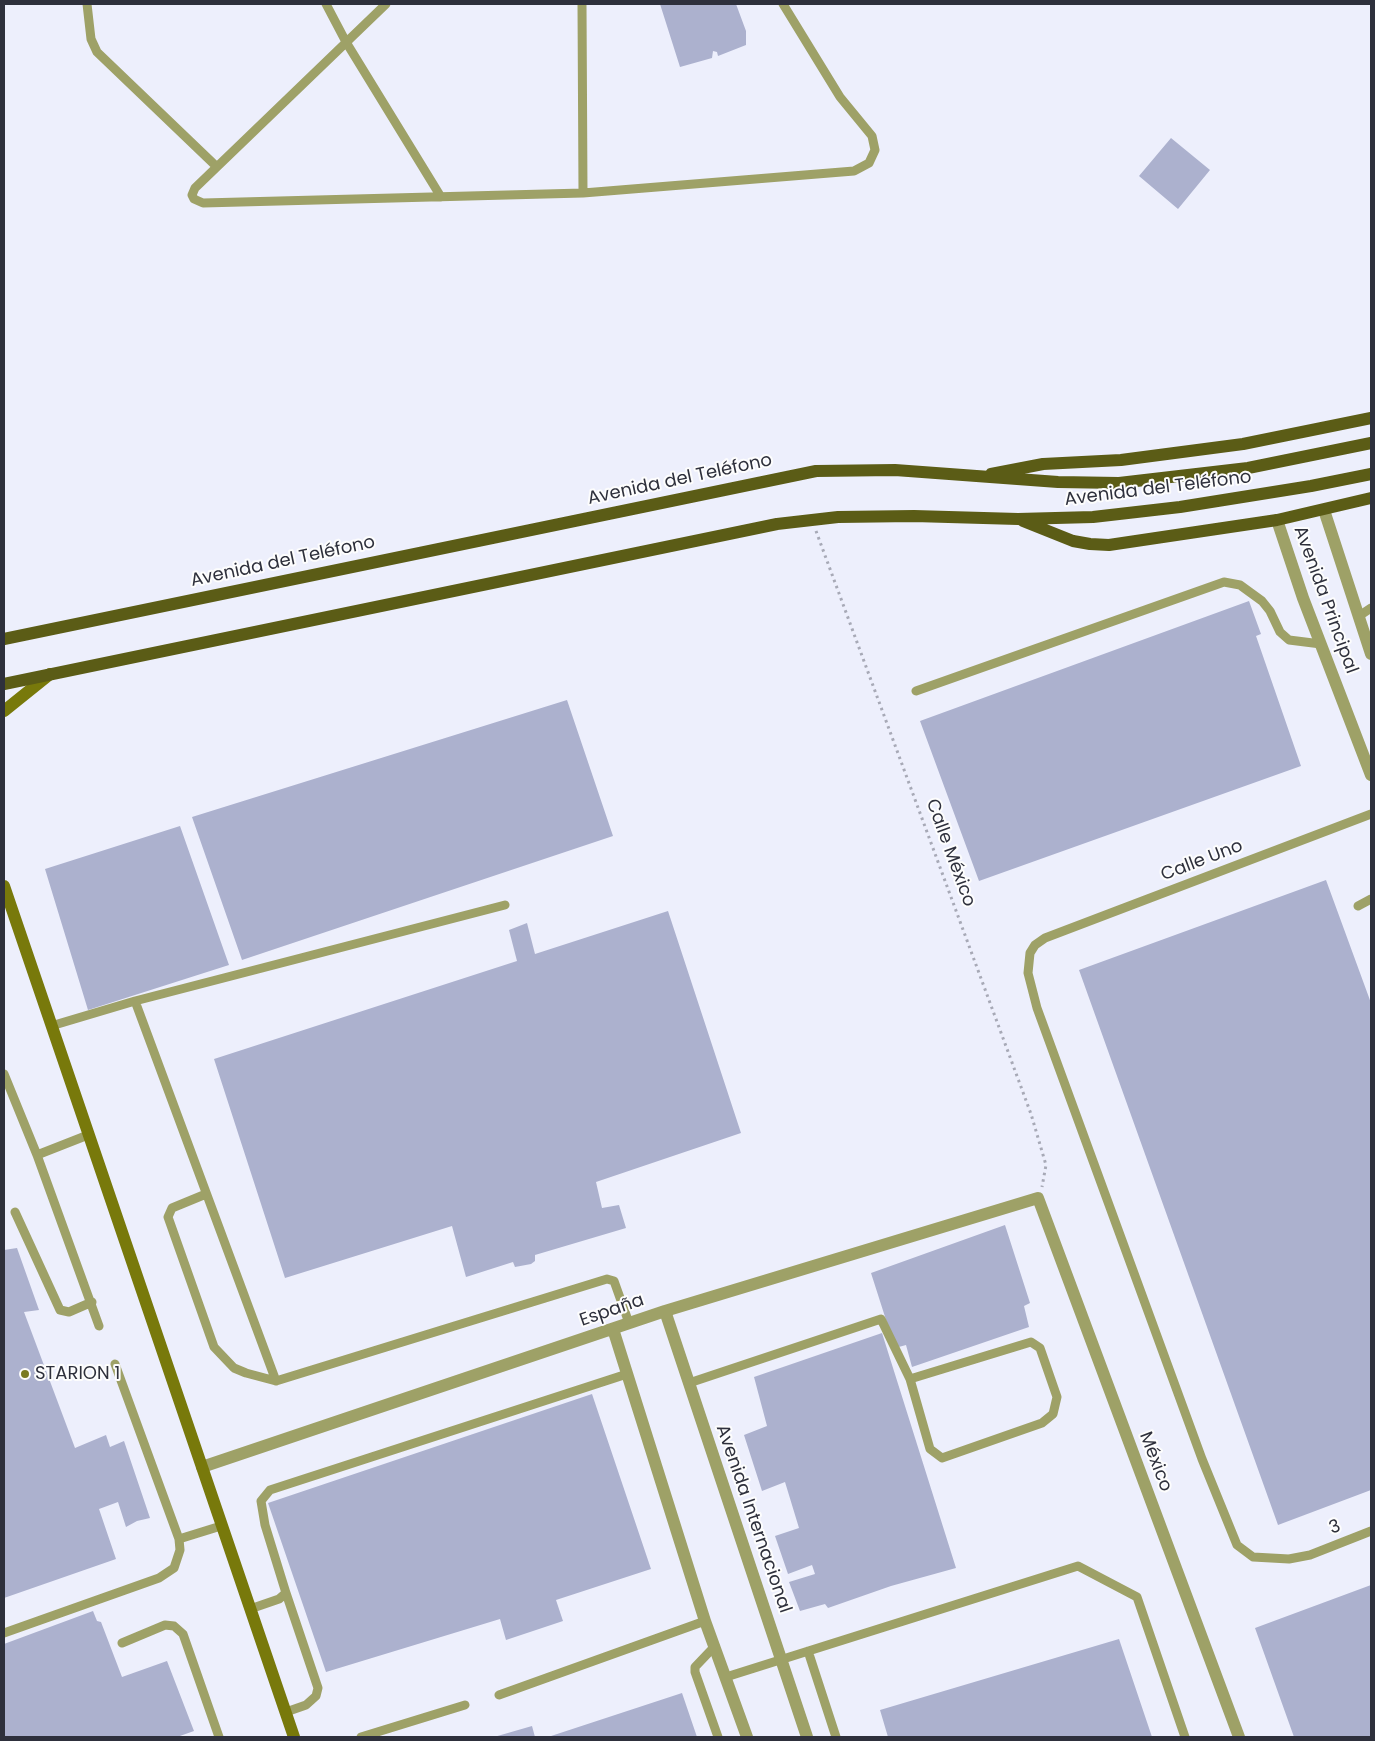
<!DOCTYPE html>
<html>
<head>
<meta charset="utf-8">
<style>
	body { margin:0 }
	#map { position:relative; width:1375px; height:1741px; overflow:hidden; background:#edeffc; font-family:Poppins,sans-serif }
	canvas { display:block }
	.frame { position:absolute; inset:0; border:5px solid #2e303c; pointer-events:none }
</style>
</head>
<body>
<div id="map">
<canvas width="1375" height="1741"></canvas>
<div class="frame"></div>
</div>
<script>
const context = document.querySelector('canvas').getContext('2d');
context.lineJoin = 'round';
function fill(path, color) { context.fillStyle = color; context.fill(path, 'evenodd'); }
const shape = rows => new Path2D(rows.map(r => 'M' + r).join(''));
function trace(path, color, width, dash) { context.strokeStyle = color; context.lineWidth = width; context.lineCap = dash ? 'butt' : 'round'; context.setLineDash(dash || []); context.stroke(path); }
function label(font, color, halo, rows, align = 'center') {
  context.font = font + ' Poppins,sans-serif'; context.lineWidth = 4; context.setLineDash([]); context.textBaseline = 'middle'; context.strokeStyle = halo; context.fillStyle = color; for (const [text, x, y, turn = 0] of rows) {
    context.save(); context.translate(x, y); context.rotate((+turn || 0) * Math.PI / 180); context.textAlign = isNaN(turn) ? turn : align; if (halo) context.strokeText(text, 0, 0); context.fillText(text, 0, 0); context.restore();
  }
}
fill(shape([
	[660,4,736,4,746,31,746,45,718,56,717,52,713,51,712,58,680,67],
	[1171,138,1210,170,1178,209,1139,176],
	[1249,601,1261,634,1256,636,1301,766,979,881,920,721],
	[567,700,613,836,242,960,192,817],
	[180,826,229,965,88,1010,45,869],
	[1326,880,1371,1003,1371,1490,1278,1525,1079,970],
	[668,911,741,1133,596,1182,602,1208,619,1205,626,1228,535,1255,535,1261,531,1264,515,1267,513,1262,466,1277,452,1226,285,1278,214,1059,517,961,509,930,527,923,535,954],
	[1005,1225,1030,1303,1024,1306,1029,1327,912,1367,906,1345,895,1348,871,1273],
	[17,1248,39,1310,24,1312,75,1448,106,1435,110,1447,124,1441,150,1518,137,1521,126,1527,118,1502,99,1509,116,1559,4,1598,4,1250],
	[882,1333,956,1568,891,1586,828,1608,825,1604,800,1611,789,1582,815,1574,812,1565,788,1574,775,1536,799,1528,785,1482,762,1491,744,1435,767,1426,754,1377],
	[592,1394,651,1569,556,1600,563,1621,506,1640,500,1619,326,1672,268,1503],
	[1371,1585,1371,1737,1294,1737,1255,1628],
	[93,1611,97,1621,101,1622,122,1677,167,1661,194,1731,177,1737,4,1737,4,1644],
	[1119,1639,1152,1737,888,1737,880,1710],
	[682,1693,697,1737,548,1737],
	[532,1726,535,1737,494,1737]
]), '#acb1ce');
trace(shape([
	[816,531,1031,1114,1046,1165,1042,1187]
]), '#a7a9b6', 3, [2.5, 4]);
trace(shape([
	[87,4,91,39,97,52,217,167],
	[326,4,346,42,441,197],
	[386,4,195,188,192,195,194,199,203,203,583,193,854,171,869,163,875,150,872,136,840,97,783,4],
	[582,4,583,193],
	[1359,616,1371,608],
	[916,691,1224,582,1240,585,1262,601,1270,611,1280,632,1289,640,1321,644],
	[1371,814,1045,938,1035,945,1030,953,1028,973,1037,1008,1202,1459,1237,1545,1253,1557,1289,1559,1310,1555,1371,1531],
	[505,905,135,1001,276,1381,607,1279,614,1281,629,1323],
	[1358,906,1371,899],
	[51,1026,135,1001],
	[4,1074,37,1155,99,1326],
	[37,1155,88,1135],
	[206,1194,172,1208,168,1217,214,1347,234,1368,246,1373,276,1381],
	[15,1212,60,1310,69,1312,92,1302],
	[689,1383,881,1319,910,1379,930,1449,942,1458,1042,1423,1053,1414,1057,1397,1040,1348,1031,1342,910,1379],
	[179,1539,221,1526],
	[250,1609,279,1599,286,1593,265,1525,261,1501,270,1490,627,1374],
	[4,1633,159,1578,174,1568,180,1550,179,1539,115,1364],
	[122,1643,165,1625,174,1626,183,1634,219,1737],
	[715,1646,695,1667,695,1672,718,1737],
	[808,1651,836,1737],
	[726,1677,1078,1566,1137,1597,1185,1737],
	[499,1695,705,1621],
	[286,1712,306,1705,316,1696,318,1688,286,1593],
	[361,1737,465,1705]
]), '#9ea167', 9);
trace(shape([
	[1324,510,1371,654],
	[1277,520,1303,598,1371,775],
	[665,1311,807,1737],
	[613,1329,705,1621,747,1737],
	[202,1467,665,1311,1038,1198,1239,1737]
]), '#9ea167', 12);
trace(shape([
	[4,711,50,674],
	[4,886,294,1737]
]), '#78790b', 12);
trace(shape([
	[991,474,1043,464,1121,460,1243,444,1371,418],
	[1023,521,1073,541,1090,544,1109,545,1277,520,1371,498],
	[4,639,816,471,895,470,1058,482,1119,483,1248,468,1371,443],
	[4,684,777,524,838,517,914,516,1018,519,1093,517,1180,507,1311,486,1371,474]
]), '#5b5c16', 12);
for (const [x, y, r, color] of [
	[25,1374,5,"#797a22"]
]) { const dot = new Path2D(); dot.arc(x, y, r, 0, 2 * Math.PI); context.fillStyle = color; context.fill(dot); trace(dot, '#fdfdfd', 2); }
label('18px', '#2e303c', '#fdfdfd', [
	["Avenida del Teléfono",680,480,-12],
	["Avenida del Teléfono",1158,489,-7],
	["Avenida del Teléfono",283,562,-12],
	["Avenida Principal",1325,600,70],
	["Calle México",950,853,70],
	["Calle Uno",1202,861,-21],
	["España",612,1311,-19],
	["México",1155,1462,69],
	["Avenida Internacional",753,1519,71],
	["3",1335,1528,-21]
]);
label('18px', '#2e303c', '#fdfdfd', [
	["STARION 1",35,1374]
], 'left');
</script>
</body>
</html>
